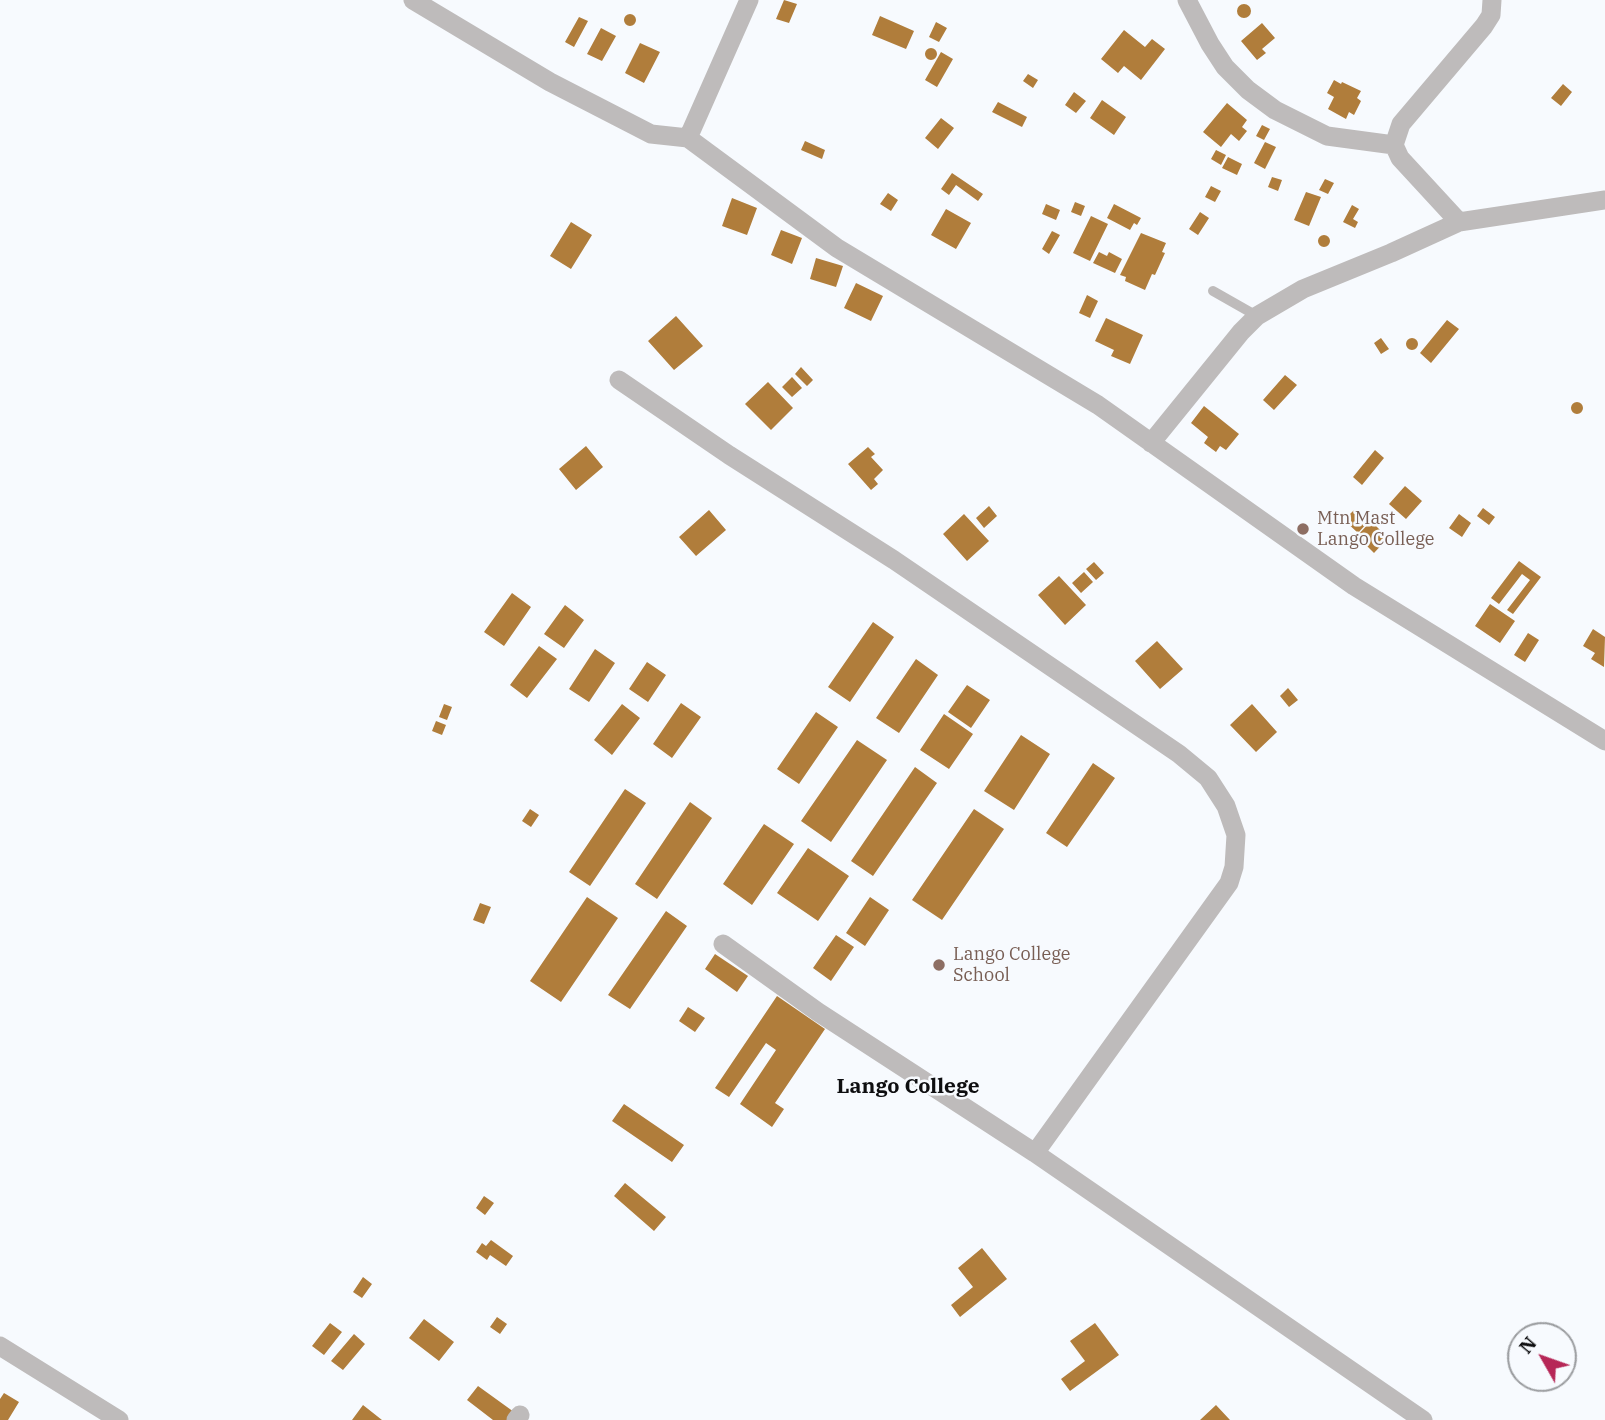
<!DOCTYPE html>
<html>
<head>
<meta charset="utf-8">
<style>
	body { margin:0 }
	#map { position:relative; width:1605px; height:1420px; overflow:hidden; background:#f7fafe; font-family:"IBM Plex Serif",serif }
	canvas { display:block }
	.north { position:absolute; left:1507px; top:1322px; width:70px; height:70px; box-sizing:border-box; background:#f7fafe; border:2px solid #9a9c9f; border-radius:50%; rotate:310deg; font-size:19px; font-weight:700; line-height:28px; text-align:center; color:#0e0e10 }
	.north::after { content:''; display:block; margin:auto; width:24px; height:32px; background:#b62757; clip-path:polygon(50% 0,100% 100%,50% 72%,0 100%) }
</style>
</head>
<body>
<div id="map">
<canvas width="1605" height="1420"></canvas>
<div class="north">N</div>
</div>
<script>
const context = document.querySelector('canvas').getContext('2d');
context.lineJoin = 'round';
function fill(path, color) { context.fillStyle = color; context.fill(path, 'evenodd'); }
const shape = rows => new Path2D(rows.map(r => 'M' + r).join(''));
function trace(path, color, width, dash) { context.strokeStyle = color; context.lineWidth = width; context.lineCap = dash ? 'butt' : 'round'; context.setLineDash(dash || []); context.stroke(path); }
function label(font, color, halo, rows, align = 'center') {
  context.font = font + ' "IBM Plex Serif",serif'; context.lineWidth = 5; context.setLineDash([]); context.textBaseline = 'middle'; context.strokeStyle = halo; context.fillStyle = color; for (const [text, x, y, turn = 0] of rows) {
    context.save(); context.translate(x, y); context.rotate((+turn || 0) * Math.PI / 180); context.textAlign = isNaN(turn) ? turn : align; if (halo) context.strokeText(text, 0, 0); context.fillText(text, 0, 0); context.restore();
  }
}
fill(shape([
	[784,0,797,4,789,23,776,19],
	'1237 11a7 7 0 1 1 14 0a7 7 0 1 1-14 0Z',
	'624 20a6 6 0 1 1 12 0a6 6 0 1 1-12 0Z',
	[880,16,914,31,906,49,872,35],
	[579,17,588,21,574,47,565,42],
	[936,22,947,28,939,42,929,37],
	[1262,23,1275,38,1262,49,1266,53,1257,60,1241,41],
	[601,28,616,36,602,61,587,54],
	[1124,30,1145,47,1152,39,1165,49,1141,80,1124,66,1118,73,1101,59],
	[640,43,660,52,644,83,625,73],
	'925 54a6 6 0 1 1 12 0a6 6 0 1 1-12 0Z',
	[941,52,953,59,937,87,925,80],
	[1028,74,1038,80,1033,88,1023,81],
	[1334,80,1341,84,1342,82,1361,91,1357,98,1361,101,1354,115,1349,112,1346,119,1328,109,1334,97,1327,93],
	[1563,84,1572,92,1561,106,1551,98],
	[1074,92,1086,101,1076,113,1065,105],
	[1102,100,1126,117,1114,135,1090,118],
	[998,102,1027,117,1022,127,992,112],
	[1227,103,1247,120,1242,127,1247,131,1239,141,1231,134,1221,147,1203,132],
	[941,118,954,128,938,149,925,138],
	[1262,125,1270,129,1264,140,1256,136],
	[805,141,825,150,822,159,801,150],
	[1265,142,1276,147,1265,169,1254,163],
	[1216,150,1226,155,1221,165,1211,159],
	[1228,157,1242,164,1237,175,1222,168],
	[952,173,983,194,978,201,956,185,949,195,941,189],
	[1272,177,1282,180,1278,191,1268,187],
	[1325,179,1334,183,1328,194,1319,190],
	[1211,186,1221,191,1215,202,1205,197],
	[1306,192,1321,197,1309,226,1294,220],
	[888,193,898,200,891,211,880,204],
	[732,198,757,208,747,235,722,226],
	[1075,202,1085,206,1081,216,1071,212],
	[1046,204,1060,210,1056,220,1042,214],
	[1114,204,1141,218,1137,225,1134,223,1130,230,1107,218],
	[1352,205,1359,209,1353,219,1358,222,1355,228,1343,222],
	[946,209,971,223,956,249,931,235],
	[1200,212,1209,218,1198,235,1189,229],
	[1091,216,1108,224,1090,261,1073,253],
	[571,222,592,235,571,269,550,256],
	[781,230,802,238,792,264,771,255],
	[1052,231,1060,235,1049,254,1042,249],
	[1141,233,1166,243,1162,252,1165,253,1155,275,1152,274,1145,290,1125,281,1126,277,1120,275],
	'1318 241a6 6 0 1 1 12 0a6 6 0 1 1-12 0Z',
	[1099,252,1107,256,1109,252,1122,259,1115,273,1093,263],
	[816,258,843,266,836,287,810,279],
	[856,283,883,296,871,321,844,308],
	[1087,295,1098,301,1090,318,1079,313],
	[676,316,703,346,674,370,648,341],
	[1106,318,1143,335,1130,364,1111,356,1114,350,1095,341],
	[1447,320,1459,329,1431,363,1420,353],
	'1406 344a6 6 0 1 1 12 0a6 6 0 1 1-12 0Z',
	[1381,338,1389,349,1381,354,1374,343],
	[801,367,813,380,807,386,795,374],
	[1285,375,1297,385,1274,410,1263,400],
	[792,377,802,388,792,397,782,387],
	[768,382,793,408,771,430,745,404],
	'1571 408a6 6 0 1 1 12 0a6 6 0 1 1-12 0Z',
	[1204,406,1239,434,1226,450,1220,446,1216,452,1204,443,1208,437,1191,423],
	[586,446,603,467,576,490,559,469],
	[868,447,875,454,871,457,883,470,874,479,878,484,871,490,848,464],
	[1375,450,1384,458,1362,485,1353,477],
	[1405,486,1422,501,1406,519,1389,504],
	[989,506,997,516,984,528,976,518],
	[1483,508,1495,517,1489,525,1477,516],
	[1355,509,1368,522,1358,533,1344,520],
	[709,510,726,530,696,556,679,537],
	[964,514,989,541,967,561,943,534],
	[1459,514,1471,523,1462,537,1449,528],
	[1371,521,1388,538,1374,553,1357,536],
	[1519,561,1541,577,1513,614,1507,610,1530,580,1522,574,1499,604,1491,598],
	[1094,562,1104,573,1096,580,1086,569],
	[1084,572,1093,582,1081,593,1072,583],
	[1059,576,1086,605,1065,625,1038,595],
	[512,593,531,607,504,646,484,632],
	[1490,604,1515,621,1500,643,1475,626],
	[565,605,584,620,564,648,544,634],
	[873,622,894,637,850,702,828,687],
	[1593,629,1605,637,1604,667,1591,659,1595,653,1583,646],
	[1528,633,1539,640,1525,662,1514,655],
	[1157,641,1183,669,1160,689,1135,661],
	[539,646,557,659,527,698,510,685],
	[595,649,615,663,589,702,569,689],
	[916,659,938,675,899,733,876,718],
	[647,662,666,675,648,702,629,689],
	[967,685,990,700,971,728,948,712],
	[1288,688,1298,700,1289,707,1280,696],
	[681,703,701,717,672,758,653,744],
	[444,704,452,707,447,720,439,717],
	[622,704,640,718,612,755,594,740],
	[1252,704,1277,732,1256,752,1230,725],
	[816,712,838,727,799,784,777,769],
	[944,714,973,734,949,769,920,750],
	[436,721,446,725,442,735,432,731],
	[1021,735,1050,754,1014,810,984,791],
	[857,740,887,760,831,842,801,821],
	[1093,763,1115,778,1067,847,1046,833],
	[915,767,937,783,873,876,851,861],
	[625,789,646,803,590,886,569,872],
	[690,802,712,818,657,899,635,884],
	[530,809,539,815,531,827,522,821],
	[974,809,1004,829,942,920,912,900],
	[764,824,794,844,752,905,723,884],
	[808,848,849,876,818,921,777,893],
	[587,897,618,918,561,1002,530,981],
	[870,897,889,910,865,946,846,933],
	[480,903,491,907,484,924,473,920],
	[666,911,687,926,630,1009,608,995],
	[836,935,854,947,831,981,813,968],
	[715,954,748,976,737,992,705,969],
	[777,996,825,1029,775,1103,784,1109,772,1127,740,1104,776,1050,766,1043,729,1097,715,1088],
	[688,1007,705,1018,695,1032,679,1021],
	[624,1104,684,1145,672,1162,612,1121],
	[625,1183,666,1217,654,1231,614,1196],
	[484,1196,494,1203,485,1215,476,1208],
	[491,1240,513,1256,506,1266,490,1255,487,1260,476,1252,482,1243,486,1246],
	[982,1248,1007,1279,960,1317,951,1305,973,1287,958,1268],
	[363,1277,372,1284,362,1298,353,1292],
	[497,1317,507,1324,500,1334,490,1327],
	[424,1319,454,1342,439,1361,409,1338],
	[330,1323,342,1332,324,1355,312,1346],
	[1095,1323,1119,1355,1070,1391,1061,1379,1085,1361,1070,1341],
	[354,1334,365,1344,343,1370,331,1361],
	[478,1386,514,1412,508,1420,493,1420,467,1400],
	[4,1393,19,1402,8,1420,0,1420,0,1399],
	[363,1405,382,1420,352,1420],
	[1216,1405,1230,1420,1200,1420]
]), '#b07d3b');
trace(shape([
	[1213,291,1257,316]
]), '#bebbbb', 10);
trace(shape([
	[413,0,550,82,651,134,688,138,837,248,1098,405,1354,586,1605,741],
	[1187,0,1210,44,1225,67,1248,90,1275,110,1327,136,1394,145,1400,158,1459,222,1605,200],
	[688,138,749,0],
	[1394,145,1401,124,1484,26,1491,15,1492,0],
	[619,380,729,455,894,560,1179,754,1208,778,1226,806,1236,835,1234,867,1229,883,1035,1153],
	[1151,443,1241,332,1257,316,1303,289,1391,253,1459,222],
	[723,944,818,1012,1035,1153,1423,1420],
	[0,1346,119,1420],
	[516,1420,520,1415]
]), '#bebbbb', 19);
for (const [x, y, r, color] of [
	[1303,529,7,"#8d6e63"],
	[939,965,7,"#8d6e63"]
]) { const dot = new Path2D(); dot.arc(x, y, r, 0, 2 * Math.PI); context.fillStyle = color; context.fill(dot); trace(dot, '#f7fafe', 2.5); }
label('18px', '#785e54', '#f7fafe', [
	["Mtn Mast",1317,519],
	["Lango College",1317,540],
	["Lango College",953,955],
	["School",953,976]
], 'left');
label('bold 21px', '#0e0e10', '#f7fafe', [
	["Lango College",908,1087]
]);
</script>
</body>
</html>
